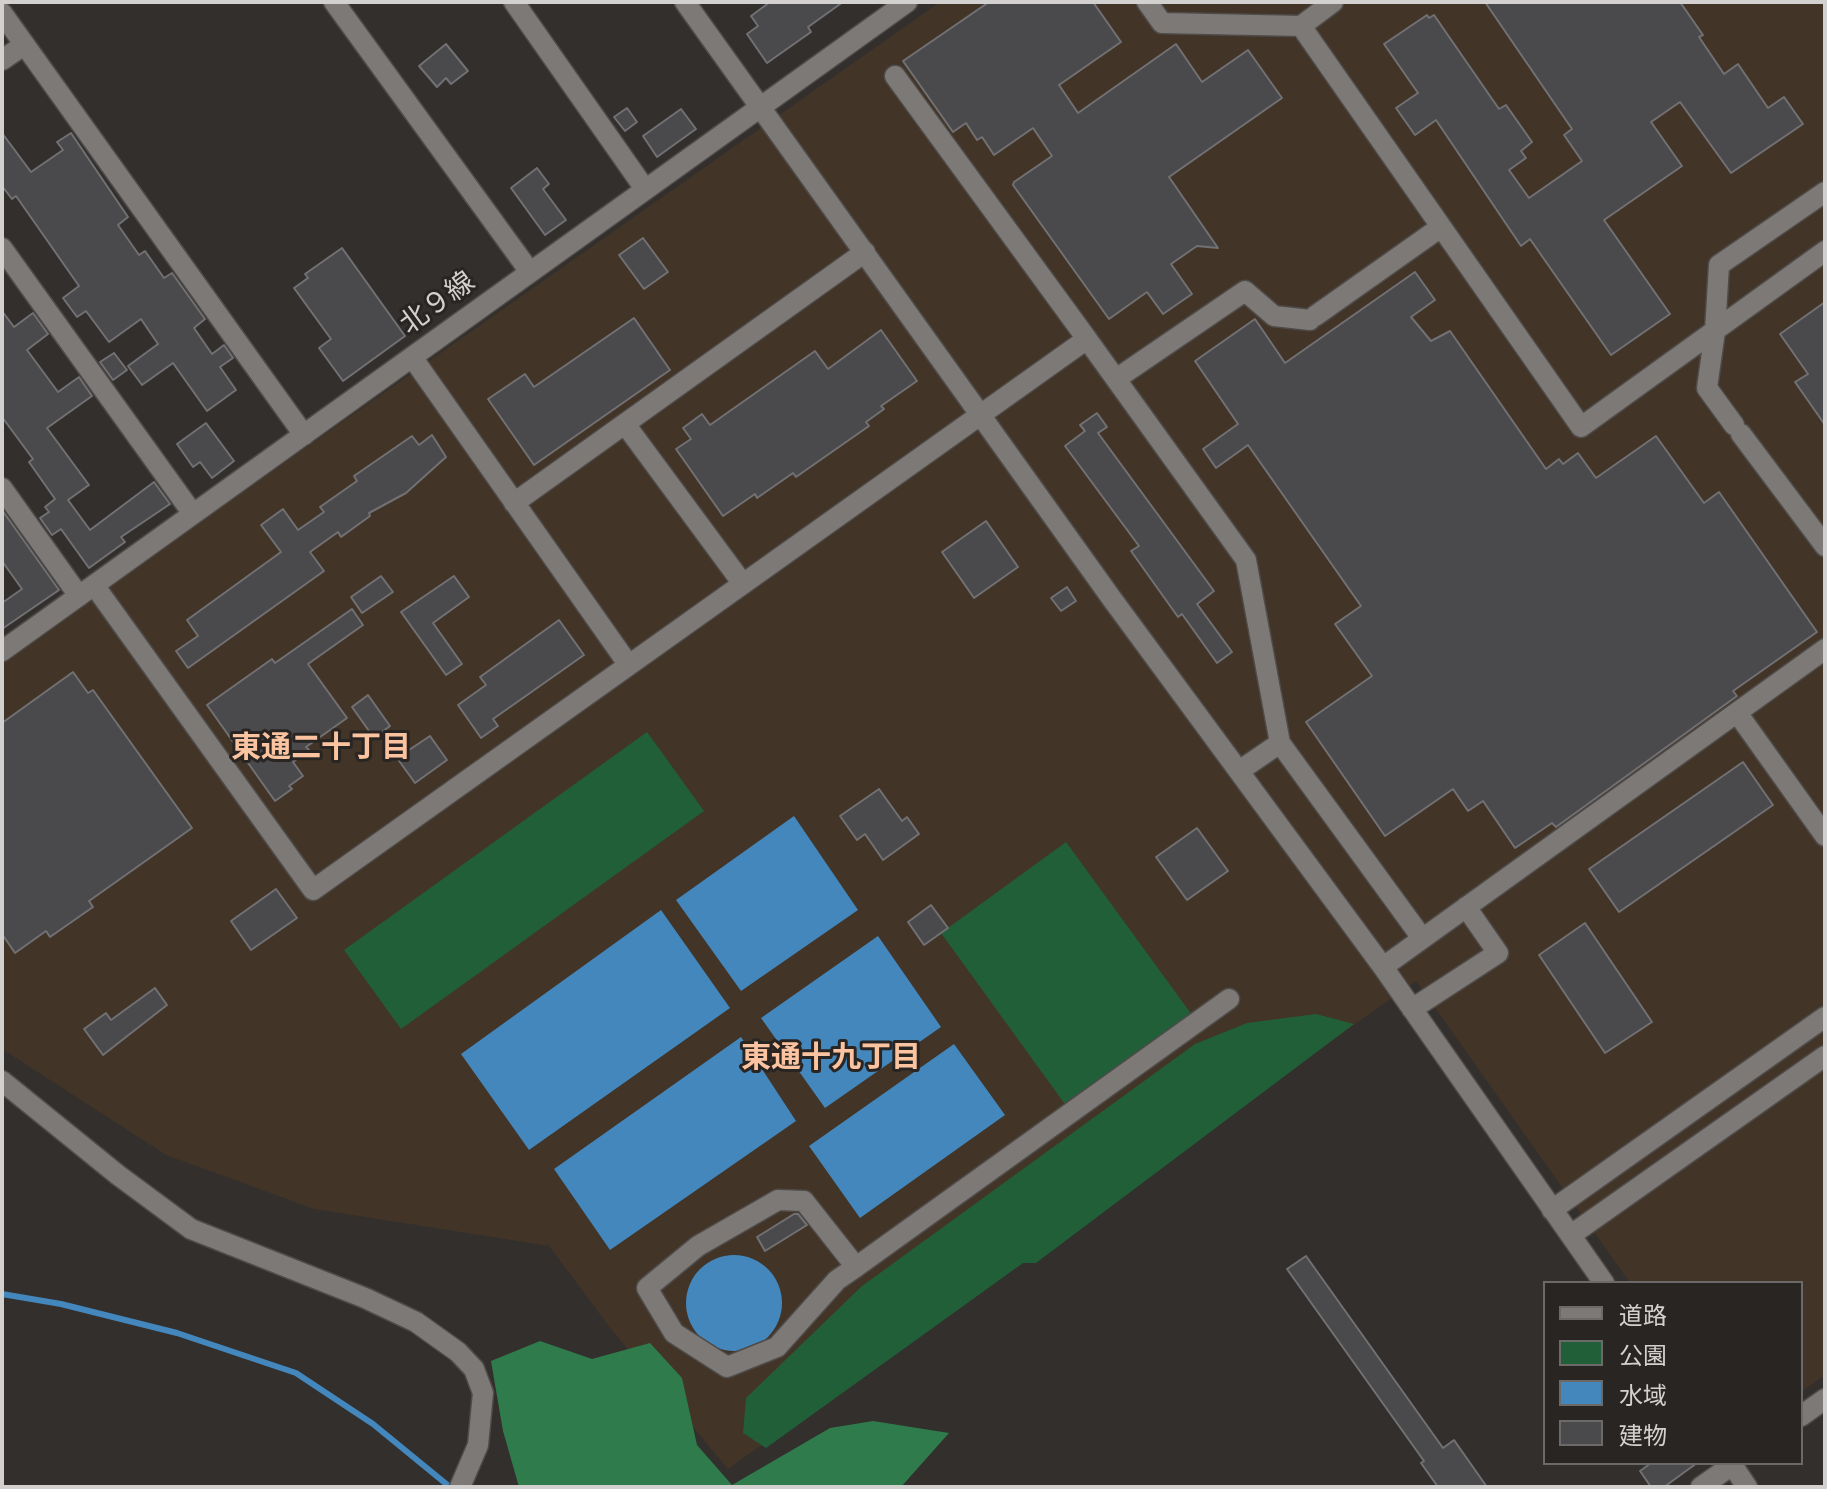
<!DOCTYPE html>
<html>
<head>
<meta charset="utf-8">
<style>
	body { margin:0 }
	#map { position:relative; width:1827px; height:1489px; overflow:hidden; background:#322f2d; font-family:"Archivo Narrow","Noto Sans JP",sans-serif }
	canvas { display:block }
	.frame { position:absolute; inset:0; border:4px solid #d3d1cf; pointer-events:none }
	.legend { position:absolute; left:1543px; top:1281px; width:260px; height:184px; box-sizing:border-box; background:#282523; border:2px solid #6c6a68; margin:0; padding:10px 14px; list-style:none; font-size:24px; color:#d3d1cf }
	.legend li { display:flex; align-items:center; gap:16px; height:40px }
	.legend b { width:40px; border:2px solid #6c6a68 }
</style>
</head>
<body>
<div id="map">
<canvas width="1827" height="1489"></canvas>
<div class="frame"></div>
<ul class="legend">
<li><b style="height:10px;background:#7d7977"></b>道路</li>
<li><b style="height:22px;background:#215f39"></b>公園</li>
<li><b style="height:22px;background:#4387bc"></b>水域</li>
<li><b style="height:22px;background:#4a494c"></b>建物</li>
</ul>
</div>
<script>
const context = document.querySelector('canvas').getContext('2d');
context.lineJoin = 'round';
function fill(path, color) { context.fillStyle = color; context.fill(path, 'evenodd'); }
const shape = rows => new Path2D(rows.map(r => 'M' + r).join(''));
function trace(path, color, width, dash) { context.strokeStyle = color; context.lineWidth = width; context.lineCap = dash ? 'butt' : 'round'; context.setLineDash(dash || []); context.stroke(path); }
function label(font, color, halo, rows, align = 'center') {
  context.font = font + ' "Archivo Narrow","Noto Sans JP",sans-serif'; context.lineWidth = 6; context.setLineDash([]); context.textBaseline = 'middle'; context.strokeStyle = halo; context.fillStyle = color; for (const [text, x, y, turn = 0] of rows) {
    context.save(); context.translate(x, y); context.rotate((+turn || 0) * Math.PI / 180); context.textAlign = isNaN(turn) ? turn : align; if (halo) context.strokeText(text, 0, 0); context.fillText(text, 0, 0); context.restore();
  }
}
fill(shape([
	[940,2,1825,2,1825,1375,1801,1392,1801,1283,1630,1283,1416,981,728,1469,611,1329,549,1246,314,1209,166,1155,2,1049,2,661]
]), '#423427');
fill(shape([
	[647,732,704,811,401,1029,344,950],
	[1066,842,1192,1015,1067,1107,941,933],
	[1316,1014,1354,1024,1036,1263,1023,1263,766,1448,743,1433,746,1398,862,1286,1195,1044,1247,1023]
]), '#215f39');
fill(shape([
	[540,1341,592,1359,650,1343,682,1378,697,1445,732,1485,830,1428,873,1421,949,1433,901,1487,519,1487,503,1431,491,1361]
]), '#2f7b4c');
fill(shape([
	[794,816,858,910,741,991,676,900],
	[661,910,730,1008,529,1150,461,1054],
	[878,936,941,1027,825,1108,761,1018],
	[741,1037,796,1121,610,1250,554,1169],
	[954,1044,1005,1115,860,1218,809,1146],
	'686 1303a48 48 0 1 1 96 0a48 48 0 1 1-96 0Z'
]), '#4387bc');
trace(shape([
	[2,1294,61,1304,177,1333,296,1373,373,1424,450,1487]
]), '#4387bc', 6);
const building = shape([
	[770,2,843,2,808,27,811,32,767,63,747,34,758,26,751,16,770,2],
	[989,2,1093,2,1121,42,1059,85,1078,113,1176,44,1202,82,1248,50,1282,98,1169,177,1218,248,1197,246,1171,264,1192,294,1163,314,1147,292,1109,319,1013,185,1014,182,1052,156,1033,128,994,155,982,137,977,140,966,123,953,132,903,61,989,2],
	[1485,2,1680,2,1703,35,1699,37,1724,74,1738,64,1768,108,1784,97,1803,124,1731,173,1680,102,1651,122,1682,166,1604,220,1670,314,1611,355,1530,239,1521,246,1436,120,1415,135,1396,108,1418,93,1384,44,1427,15,1429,18,1434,15,1499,109,1506,105,1532,142,1521,151,1526,158,1509,170,1529,198,1582,161,1564,135,1572,129,1485,2],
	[446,44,468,71,451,84,446,78,437,87,419,66,446,44],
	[627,108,637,122,625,131,614,117,627,108],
	[681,109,696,129,657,157,643,136,681,109],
	[2,133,31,172,63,150,57,142,71,133,128,217,118,225,139,255,145,251,164,278,172,273,205,319,194,328,212,354,224,345,233,358,220,367,236,390,207,411,173,363,142,385,128,366,158,344,141,319,109,342,86,311,77,317,63,298,79,286,16,196,12,199,2,186,2,133],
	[537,168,549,184,543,189,566,220,545,235,511,188,537,168],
	[643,238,668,272,644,289,619,255,643,238],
	[342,248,405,336,343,381,319,348,331,339,294,288,308,278,305,274,342,248],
	[1415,272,1435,300,1411,317,1431,341,1450,331,1546,469,1559,459,1563,464,1578,453,1596,478,1656,436,1704,503,1719,492,1817,632,1733,691,1737,696,1556,827,1552,823,1515,848,1483,801,1468,811,1453,789,1385,836,1306,722,1372,676,1335,624,1361,606,1248,445,1216,468,1203,449,1238,424,1195,361,1255,319,1285,363,1415,272],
	[1825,302,1825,425,1795,382,1808,374,1780,334,1825,302],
	[2,311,14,327,33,313,48,334,27,350,58,392,79,377,92,396,47,428,89,485,68,500,90,530,154,482,170,504,121,537,125,542,89,568,61,529,52,535,40,518,49,512,45,507,55,499,29,462,33,459,2,417,2,311],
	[634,318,670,370,534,465,488,399,525,374,534,387,634,318],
	[881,330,917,381,881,406,884,409,866,422,869,426,796,477,793,473,757,498,755,494,723,516,676,449,691,439,683,428,702,414,710,425,815,351,828,369,881,330],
	[114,353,127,370,113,380,100,362,114,353],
	[1097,413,1107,427,1098,433,1214,591,1197,604,1232,652,1217,663,1182,614,1178,617,1131,551,1139,546,1065,446,1085,431,1080,425,1097,413],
	[206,423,234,461,212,478,200,462,193,467,177,444,206,423],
	[432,435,446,457,406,493,369,513,370,516,341,537,338,532,310,552,324,571,188,668,176,651,198,636,187,620,281,552,261,525,283,509,298,530,324,512,320,507,357,481,354,476,412,436,419,445,432,435],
	[2,510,59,590,2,629,2,603,22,589,2,561,2,510],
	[986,521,1018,567,974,598,942,552,986,521],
	[381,576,393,592,362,613,351,597,381,576],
	[454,576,469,597,433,623,462,664,446,675,401,612,454,576],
	[1067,587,1076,601,1061,611,1051,598,1067,587],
	[352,609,363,625,308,664,347,718,306,747,309,750,293,762,303,776,289,786,292,789,275,801,207,705,272,659,275,663,352,609],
	[559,620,584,655,493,719,498,726,481,738,458,705,486,685,480,677,559,620],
	[73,672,88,693,93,690,192,828,89,901,93,907,50,937,46,931,15,953,2,934,2,723,73,672],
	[368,695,390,726,374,738,352,707,368,695],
	[430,736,447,760,415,783,397,758,430,736],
	[1743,762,1773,805,1619,912,1589,869,1743,762],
	[879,789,902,821,907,817,919,834,883,860,865,834,857,840,840,816,879,789],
	[1197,828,1228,871,1187,900,1156,857,1197,828],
	[276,889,297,918,251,950,231,921,276,889],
	[931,905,948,928,924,945,908,922,931,905],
	[1585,923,1652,1022,1605,1053,1539,955,1585,923],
	[155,988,167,1005,103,1055,84,1029,106,1013,111,1020,155,988],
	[794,1214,798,1214,807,1225,765,1251,757,1237,794,1214],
	[1306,1256,1443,1448,1454,1440,1487,1487,1438,1487,1421,1463,1424,1461,1287,1269,1306,1256],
	[1651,1463,1697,1463,1664,1487,1651,1487,1640,1471,1651,1463]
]);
fill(building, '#4a494c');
trace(building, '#717073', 2);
const minor = shape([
	[334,2,530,272],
	[514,2,645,189],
	[685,2,1112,599,1383,967,1604,1283],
	[1147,2,1162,23,1301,26],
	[1333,2,1301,26,1581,427,1825,251],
	[2,13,304,435],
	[2,60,24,45],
	[895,76,1087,339],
	[2,248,193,514],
	[1315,316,1441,227],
	[412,357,628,664],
	[1116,379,1245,291,1274,316,1310,320],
	[625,424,743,584],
	[1734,425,1707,388,1715,331,1719,265,1825,192],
	[1741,434,1825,546],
	[2,488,79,596],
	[514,503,865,252],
	[94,585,313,890,1087,339,1246,560,1280,743],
	[2,651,907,2],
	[1738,714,1825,836],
	[1239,771,1280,743,1422,938],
	[1383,967,1825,649],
	[1412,1009,1498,953,1466,907],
	[2,1081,118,1175,191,1229,365,1298,416,1322,458,1352,474,1369,483,1393,478,1445,460,1487],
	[1552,1210,1825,1017],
	[1571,1235,1825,1056],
	[856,1267,804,1201,778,1200,698,1246,647,1288,674,1333,727,1367,777,1347,837,1280,856,1267,1229,999],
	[1801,1416,1825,1399],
	[1731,1463,1747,1487],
	[1701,1487,1735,1463]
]);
trace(minor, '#4e4b49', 23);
trace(minor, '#7d7977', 20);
label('28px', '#d3d1cf', '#282523', [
	["北９線",438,304,-36]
]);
label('bold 30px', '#fbc39f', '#282523', [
	["東通二十丁目",321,749],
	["東通十九丁目",831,1059]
]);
</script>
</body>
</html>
